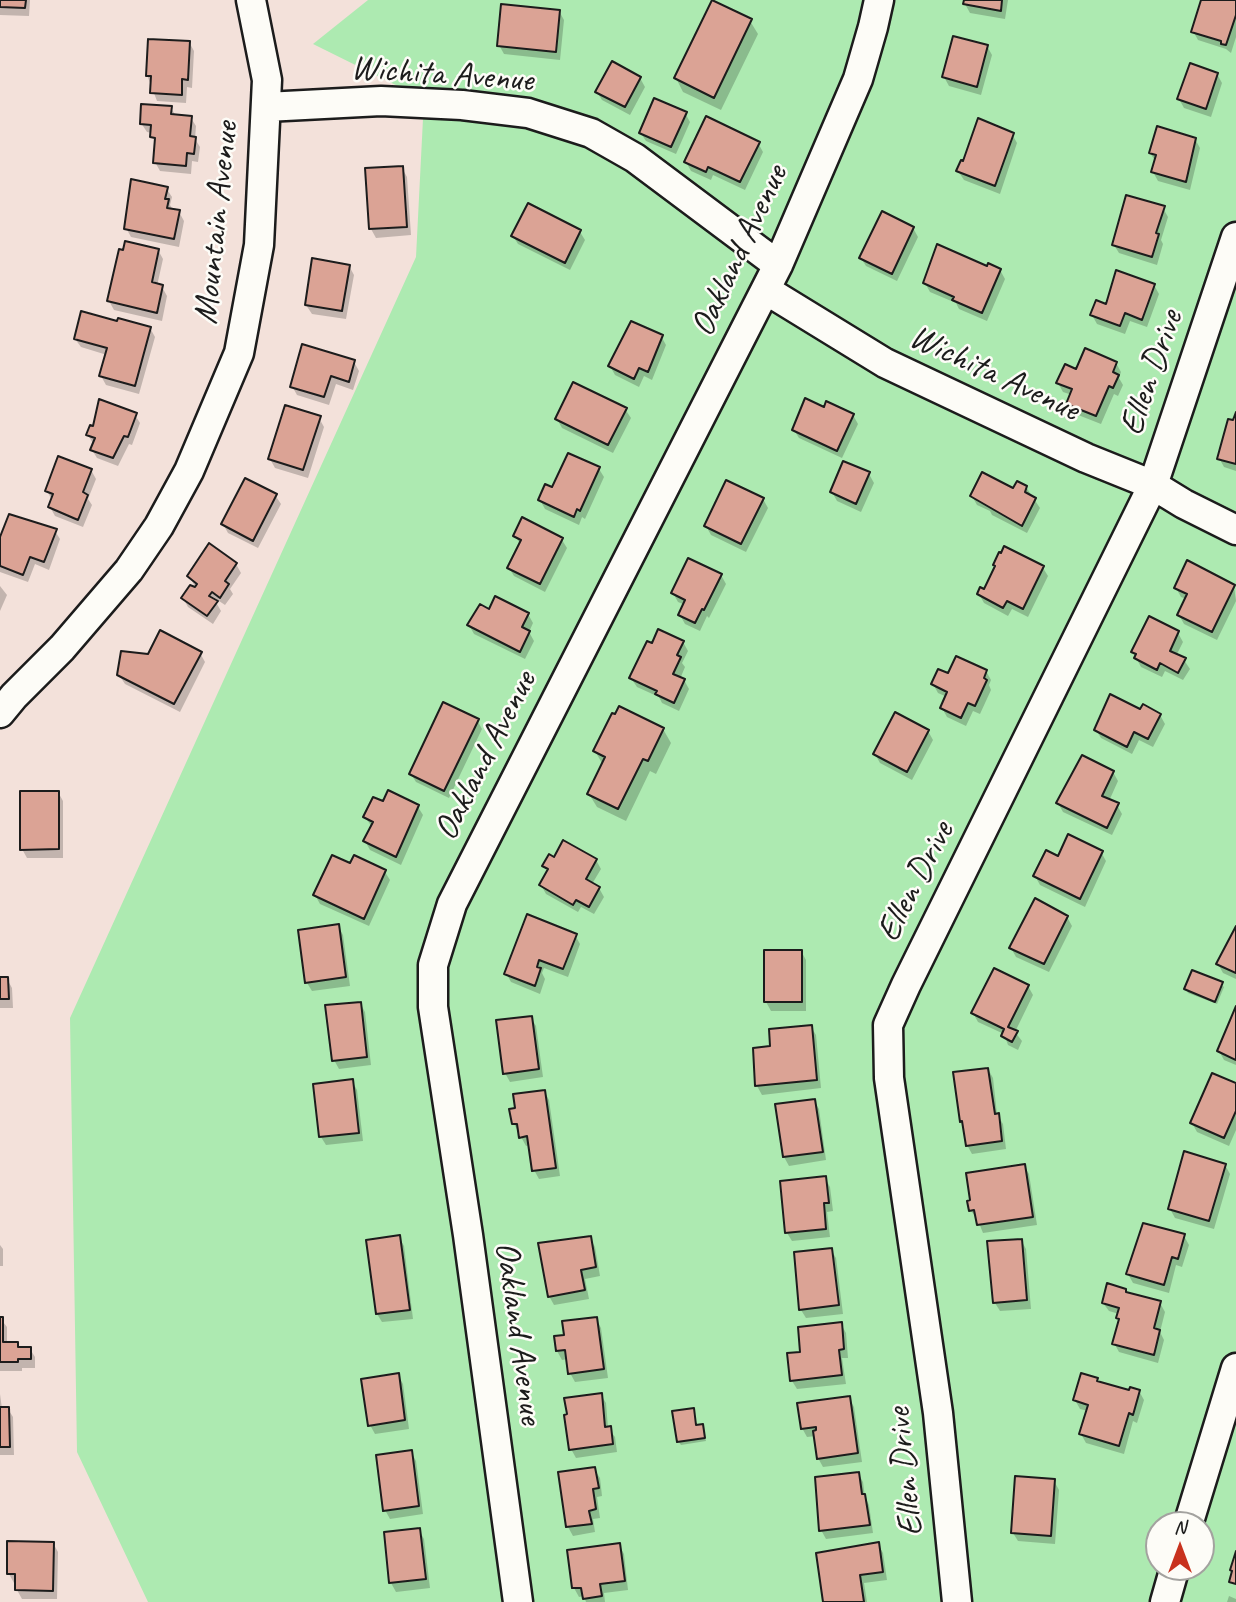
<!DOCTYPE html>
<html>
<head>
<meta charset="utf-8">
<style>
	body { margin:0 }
	#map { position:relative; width:1236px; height:1602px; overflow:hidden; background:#f3e1da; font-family:Caveat,sans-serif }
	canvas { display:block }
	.north { position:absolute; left:1145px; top:1511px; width:70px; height:70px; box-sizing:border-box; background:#fdfcf7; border:2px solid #a3a29f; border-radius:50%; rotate:0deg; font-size:19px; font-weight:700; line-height:28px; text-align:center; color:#1c1c1c }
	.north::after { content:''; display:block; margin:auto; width:24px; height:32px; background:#c8321e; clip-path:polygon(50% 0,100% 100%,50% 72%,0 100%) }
</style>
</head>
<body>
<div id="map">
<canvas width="1236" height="1602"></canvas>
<div class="north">N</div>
</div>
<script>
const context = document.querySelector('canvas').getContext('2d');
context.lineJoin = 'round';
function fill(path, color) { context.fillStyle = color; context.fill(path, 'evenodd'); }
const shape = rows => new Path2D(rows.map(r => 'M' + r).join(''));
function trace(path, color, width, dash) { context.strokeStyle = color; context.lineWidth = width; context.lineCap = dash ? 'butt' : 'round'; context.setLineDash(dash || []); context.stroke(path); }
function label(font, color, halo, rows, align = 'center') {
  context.font = font + ' Caveat,sans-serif'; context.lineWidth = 5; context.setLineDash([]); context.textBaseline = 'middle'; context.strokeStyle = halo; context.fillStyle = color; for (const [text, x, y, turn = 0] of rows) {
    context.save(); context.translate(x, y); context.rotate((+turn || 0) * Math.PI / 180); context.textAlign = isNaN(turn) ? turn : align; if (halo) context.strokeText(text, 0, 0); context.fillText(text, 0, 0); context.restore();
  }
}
fill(shape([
	[368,0,1236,0,1236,1602,148,1602,77,1452,70,1018,416,257,424,99,313,44],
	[1159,1525,1201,1525,1201,1567,1159,1567]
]), '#adeab1');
fill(shape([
	[0,0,30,0,29,16,0,15],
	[966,0,1008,0,1005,19,970,13,965,4],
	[1203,0,1236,0,1236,37,1231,53,1226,49,1198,40,1193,31],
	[559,11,564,20,560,60,504,54,499,45],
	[750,21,758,34,721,110,683,92,676,78],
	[189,42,194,51,192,88,187,87,186,103,157,101,147,75],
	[987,46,992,55,981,95,949,86,944,77],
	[1217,74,1222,83,1211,117,1184,108,1179,99],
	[640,78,645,87,630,115,602,100,597,92],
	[171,108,176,116,191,118,196,126,195,139,200,147,198,162,192,161,191,174,160,171,155,162,156,145,152,133,147,132,141,123],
	[685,113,690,122,676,154,646,141,640,132],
	[1012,134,1017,143,1000,194,964,180,958,171],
	[1195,139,1200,148,1190,190,1158,181,1153,172,1156,162,1150,153],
	[758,143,763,152,745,190,713,175,711,180,691,171,686,162],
	[402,168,407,177,411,235,376,238,371,229],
	[166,188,172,197,170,205,174,211,179,212,184,221,179,247,131,237,126,228],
	[1163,208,1168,217,1161,240,1163,244,1157,265,1119,253,1114,245],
	[913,228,918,237,897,281,866,266,861,258],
	[580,232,585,240,570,270,518,244,513,236],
	[158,250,163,259,157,286,162,287,167,296,162,321,114,310,109,301],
	[349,266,354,275,346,319,312,314,306,305],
	[988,268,1000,270,1005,279,987,321,959,309,956,303,930,292,925,283],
	[1154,285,1159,294,1147,327,1130,321,1125,334,1097,324,1092,315],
	[150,328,155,337,139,394,106,385,101,376,107,355,81,347,75,339],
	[661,336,666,345,652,380,644,376,639,387,615,375,610,366],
	[354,362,359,371,353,390,336,384,329,405,297,395,292,386],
	[1116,363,1121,372,1119,378,1123,385,1118,396,1114,394,1101,424,1073,413,1068,404,1072,395,1063,392,1058,383,1077,371],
	[625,409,631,418,613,453,562,428,557,419],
	[824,409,853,415,858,424,842,458,799,438,794,430],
	[135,415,140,423,132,445,129,444,118,466,97,458,92,450,94,445,88,435],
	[319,418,324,427,308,478,275,468,270,459],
	[1236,418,1236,471,1224,467,1219,458],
	[599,469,604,477,585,519,582,517,579,525,545,509,540,500,553,490],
	[91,470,96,479,88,499,92,505,83,527,55,516,50,507,52,500,47,491],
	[869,474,874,483,861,512,837,501,832,492],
	[1026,487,1040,508,1027,533,992,515,990,511,977,505,972,496],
	[275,495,281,504,258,548,228,533,223,524],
	[763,499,768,508,746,552,711,535,706,526],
	[55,531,60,539,49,570,35,564,28,582,0,572,0,542],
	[515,536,562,540,567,548,545,592,514,576,509,568,521,545],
	[1005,548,1043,568,1048,576,1028,617,1012,609,1008,616,984,603,979,594,984,591],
	[236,564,241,573,230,589,233,594,225,605,213,597,221,611,213,624,188,607,183,598,197,590,189,576],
	[721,575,726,584,709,618,707,616,700,631,685,624,680,615,685,605,678,602,673,593],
	[0,586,7,595,0,611],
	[1234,586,1236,601,1217,640,1184,624,1179,615,1186,599,1181,597,1176,588],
	[490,611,528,614,533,623,529,632,534,641,525,659,474,634,469,625],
	[1178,633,1183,642,1176,656,1184,660,1190,669,1183,680,1165,671,1162,677,1141,667,1133,652],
	[683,642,688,651,682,663,685,667,680,679,684,680,689,689,679,711,662,703,659,697,637,687,631,678,653,646],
	[200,653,205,662,180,712,125,684,119,675],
	[986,671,991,680,989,685,991,690,980,714,973,711,966,726,947,717,942,708,947,697,938,693,933,684,949,676],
	[1141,712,1160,715,1165,724,1153,747,1139,740,1132,754,1101,738,1096,730],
	[477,720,482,729,449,798,416,782,411,774],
	[663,729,671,743,656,774,650,771,626,821,597,807,589,794,603,765,595,751],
	[928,731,933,740,912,780,880,763,875,754],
	[1113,772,1118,781,1109,801,1117,805,1122,814,1112,835,1063,812,1058,803],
	[58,792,63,801,63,858,27,858,22,849],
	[383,803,418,807,423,815,401,865,370,850,365,841,372,827,365,817],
	[1101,852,1106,861,1085,907,1040,885,1035,876,1059,858],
	[555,859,596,860,601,869,592,884,599,888,604,897,594,914,581,907,578,912,546,894,541,885,548,873,544,866],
	[351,866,385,872,390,880,369,926,320,904,315,895],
	[1067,917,1072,926,1049,972,1016,957,1011,948],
	[338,926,343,935,350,986,312,991,307,983],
	[1236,929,1236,979,1223,973,1218,964],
	[575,935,580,944,568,977,544,968,542,973,545,979,540,994,511,982,506,973],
	[801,951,806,960,806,1011,771,1011,766,1002],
	[0,979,7,979,12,988,13,1008,0,1008],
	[1221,984,1224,987,1217,1004,1188,993,1186,989],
	[1028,986,1033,995,1015,1032,1022,1041,1018,1050,1008,1045,1004,1034,978,1022,973,1013],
	[360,1003,365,1012,371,1065,339,1069,334,1060],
	[1236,1010,1236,1065,1224,1060,1219,1051],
	[531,1018,536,1026,543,1077,510,1082,505,1073],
	[811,1027,816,1035,821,1088,762,1095,757,1086,754,1049,772,1048],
	[988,1069,993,1078,997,1114,1003,1124,1006,1149,972,1154,967,1145,965,1127,961,1121],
	[352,1081,357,1090,363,1141,326,1145,321,1137],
	[1236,1085,1236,1130,1229,1146,1197,1132,1192,1123],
	[544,1091,549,1100,560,1176,539,1179,534,1170,530,1145,526,1146,514,1124],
	[814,1101,819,1109,826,1160,789,1166,784,1157,777,1106],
	[1225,1165,1230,1174,1214,1229,1175,1218,1170,1209],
	[1024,1166,1029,1174,1037,1225,983,1233,977,1218,970,1210],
	[825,1178,830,1187,833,1211,827,1212,830,1237,792,1241,787,1233],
	[1184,1236,1189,1245,1182,1267,1176,1265,1169,1293,1133,1283,1128,1274],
	[399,1237,404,1246,413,1319,382,1322,377,1314],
	[590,1238,595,1247,600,1276,585,1279,589,1299,554,1305,549,1296],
	[1021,1240,1026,1249,1031,1309,1000,1311,995,1303],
	[0,1245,3,1249,3,1266,0,1266],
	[831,1250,836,1258,843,1314,806,1318,801,1310],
	[1125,1290,1127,1294,1160,1303,1165,1312,1160,1332,1164,1340,1158,1363,1119,1352,1114,1343,1120,1322,1119,1314,1109,1311,1103,1303],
	[0,1318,7,1327,7,1344,17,1344,19,1349,30,1349,35,1357,35,1368,22,1368,22,1371,0,1371],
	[596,1319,601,1328,608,1378,575,1382,570,1373,568,1359,562,1360,557,1351,556,1337,566,1336],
	[841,1324,846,1333,848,1358,842,1358,846,1384,797,1389,792,1381,802,1353],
	[398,1375,403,1384,409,1429,375,1434,370,1425],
	[1097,1380,1099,1384,1130,1393,1139,1391,1144,1400,1137,1423,1133,1421,1124,1454,1086,1443,1081,1434,1088,1411,1080,1409,1075,1400],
	[0,1394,2,1409,8,1409,13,1417,14,1455,0,1455],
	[601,1395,606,1403,608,1428,615,1437,617,1452,576,1458,571,1449],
	[849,1398,854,1407,862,1462,823,1467,818,1458,816,1436,807,1437,802,1428],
	[693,1410,697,1427,702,1426,706,1441,681,1445,678,1441],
	[411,1452,416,1461,423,1514,390,1519,385,1510],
	[594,1469,600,1478,602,1496,597,1497,600,1518,593,1519,595,1532,573,1536,568,1527,560,1474],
	[858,1473,863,1482,865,1497,869,1505,873,1533,826,1539,821,1530],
	[1054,1481,1059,1490,1055,1544,1018,1541,1013,1533],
	[419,1530,424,1539,430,1588,396,1592,391,1583,385,1534],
	[53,1543,58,1552,57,1599,22,1599,17,1590,17,1583,14,1583,9,1574],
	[878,1544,883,1553,887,1580,864,1583,867,1602,824,1602],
	[619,1545,624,1554,628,1590,604,1593,605,1602,586,1602,584,1596,579,1597,574,1588],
	[1229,1596,1236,1599,1236,1602,1227,1602]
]), '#0003');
const building = shape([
	[0,0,26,0,25,8,0,7,0,0],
	[712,0,752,19,714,98,674,78,712,0],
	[964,0,1002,0,1001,11,963,4,964,0],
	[1201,0,1236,0,1236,15,1226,45,1221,44,1221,41,1191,32,1201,0],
	[501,4,560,10,556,52,497,46,501,4],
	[953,36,988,45,977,87,942,77,953,36],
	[148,39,190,41,188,80,182,79,182,95,150,93,151,76,146,76,148,39],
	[612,61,641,77,625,107,595,92,612,61],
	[1190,63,1218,73,1206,109,1177,99,1190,63],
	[654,98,687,112,671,147,639,133,654,98],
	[141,104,172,106,171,114,192,116,190,136,196,137,194,154,187,153,186,166,153,163,155,138,150,137,151,125,140,124,141,104],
	[706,116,760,142,740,182,708,167,706,172,684,162,706,116],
	[978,118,1014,133,995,186,956,171,961,160,963,161,978,118],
	[1157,126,1196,138,1186,182,1151,172,1156,155,1149,153,1157,126],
	[403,166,407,227,369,229,365,168,403,166],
	[131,179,168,187,165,199,169,199,167,208,180,210,174,239,124,229,131,179],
	[1126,195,1165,206,1156,233,1159,234,1152,257,1112,245,1126,195],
	[528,203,581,230,565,263,511,236,528,203],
	[882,211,914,227,892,274,859,258,882,211],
	[125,241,159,249,152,282,163,285,157,313,107,301,119,249,123,250,125,241],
	[937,244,987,266,988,263,1001,269,982,313,952,300,954,297,923,283,937,244],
	[312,258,350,265,342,311,305,305,312,258],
	[1116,270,1155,284,1142,320,1125,313,1120,326,1090,315,1096,300,1106,304,1116,270],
	[81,311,117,321,118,318,151,327,135,386,99,376,107,348,74,339,81,311],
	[631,321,663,335,648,372,639,368,634,379,608,366,631,321],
	[302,344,355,360,349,382,331,376,324,397,290,387,302,344],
	[1085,348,1117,362,1113,372,1119,375,1113,388,1109,386,1096,416,1066,404,1072,389,1056,383,1065,364,1076,369,1085,348],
	[573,382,627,408,608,445,555,419,573,382],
	[805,398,824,407,826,401,854,414,837,451,792,430,805,398],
	[99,399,137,413,128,437,124,436,113,458,90,450,95,438,86,435,90,425,93,426,99,399],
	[285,405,321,416,303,470,268,459,285,405],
	[1236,412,1236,464,1217,459,1228,419,1233,420,1236,412],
	[568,453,600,467,580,511,577,509,574,517,538,500,545,484,552,487,568,453],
	[58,456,92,469,83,492,88,495,78,520,48,507,53,494,45,491,58,456],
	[843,461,870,472,856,504,830,492,843,461],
	[982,472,1013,488,1017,481,1027,486,1025,492,1036,498,1022,526,970,496,982,472],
	[245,478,277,494,253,541,221,524,245,478],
	[726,480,764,498,741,544,704,526,726,480],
	[9,514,57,529,44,562,30,557,23,575,0,566,0,537,9,514],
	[522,517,563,538,540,584,507,568,521,540,513,536,522,517],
	[209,543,237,563,225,581,229,584,220,598,212,592,209,596,218,601,207,616,181,598,190,585,195,587,197,584,187,576,209,543],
	[1004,546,1044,566,1023,609,1007,601,1003,608,977,594,980,587,984,589,995,566,993,565,999,552,1001,553,1004,546],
	[688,558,722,574,704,610,702,609,695,623,678,615,685,600,671,593,688,558],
	[1187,560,1235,585,1212,632,1177,615,1187,594,1174,588,1187,560],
	[495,596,529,613,522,627,530,631,520,652,467,625,480,604,489,609,495,596],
	[1149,616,1179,631,1170,651,1186,658,1178,673,1160,663,1157,670,1134,658,1136,654,1131,652,1149,616],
	[658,629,684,641,677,655,681,657,673,674,685,679,674,703,655,694,657,691,629,678,647,641,652,643,658,629],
	[160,630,202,652,174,704,117,675,121,651,148,654,160,630],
	[956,656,987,670,984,678,987,680,975,706,968,703,961,718,940,708,947,692,931,684,938,669,948,673,956,656],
	[1110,694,1140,709,1143,704,1161,714,1148,739,1134,732,1127,747,1094,730,1110,694],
	[443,702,479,719,444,791,409,774,443,702],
	[619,706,664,728,648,761,643,759,618,809,587,794,605,757,593,751,612,713,615,714,619,706],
	[895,712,929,730,907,772,873,754,895,712],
	[1082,755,1114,771,1102,796,1119,803,1107,828,1056,803,1082,755],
	[388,790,419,805,396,857,363,841,373,822,363,817,373,797,383,801,388,790],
	[20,791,59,791,59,849,20,850,20,791],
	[1068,834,1103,851,1080,899,1033,876,1046,850,1058,856,1068,834],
	[563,840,597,859,586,879,600,887,589,907,576,900,573,905,539,885,548,869,542,866,549,854,554,857,563,840],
	[332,855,350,863,354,855,386,870,364,919,313,895,332,855],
	[1035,898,1068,916,1044,964,1009,948,1035,898],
	[527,914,577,934,563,969,539,960,537,967,541,968,535,986,504,974,527,914],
	[339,924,346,977,305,983,298,930,339,924],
	[1236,926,1236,973,1216,964,1236,926],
	[764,950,802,950,802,1002,764,1002,764,950],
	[994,968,1029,985,1008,1027,1018,1031,1012,1042,1001,1036,1004,1029,971,1013,994,968],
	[1192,970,1223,982,1215,1002,1184,989,1192,970],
	[0,977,8,977,9,999,0,999,0,977],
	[361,1002,367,1057,332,1061,325,1005,361,1002],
	[1236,1006,1236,1060,1217,1051,1236,1006],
	[532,1016,539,1069,503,1074,496,1020,532,1016],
	[812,1025,817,1080,755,1086,753,1048,770,1046,769,1029,812,1025],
	[988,1068,995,1114,999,1113,1002,1141,966,1146,962,1121,960,1122,953,1072,988,1068],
	[1212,1073,1236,1083,1236,1111,1224,1138,1190,1123,1212,1073],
	[353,1079,359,1133,319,1137,313,1084,353,1079],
	[545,1090,556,1168,532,1171,527,1136,519,1138,517,1124,512,1124,509,1109,515,1108,513,1094,545,1090],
	[815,1099,823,1152,783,1157,775,1104,815,1099],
	[1184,1151,1226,1164,1209,1221,1168,1209,1184,1151],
	[1025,1164,1033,1217,977,1225,974,1210,969,1211,967,1201,970,1200,966,1173,1025,1164],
	[826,1176,829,1203,824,1203,826,1229,785,1233,780,1181,826,1176],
	[1143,1223,1185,1234,1178,1259,1172,1257,1164,1285,1126,1274,1143,1223],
	[400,1235,410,1310,376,1314,366,1240,400,1235],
	[591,1236,596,1267,581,1270,585,1290,548,1297,538,1243,591,1236],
	[1022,1239,1027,1300,993,1303,987,1241,1022,1239],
	[832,1248,839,1305,799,1310,794,1252,832,1248],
	[1107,1283,1126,1289,1126,1292,1161,1301,1154,1328,1160,1330,1154,1355,1112,1344,1119,1319,1116,1318,1119,1308,1102,1303,1107,1283],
	[0,1317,3,1317,3,1342,18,1342,18,1347,31,1347,31,1359,18,1359,18,1362,0,1362,0,1317],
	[597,1317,604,1369,568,1374,565,1350,556,1351,554,1336,564,1335,562,1321,597,1317],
	[842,1322,844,1349,839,1350,842,1375,790,1381,787,1353,800,1352,798,1327,842,1322],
	[399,1373,405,1420,368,1426,361,1379,399,1373],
	[1081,1373,1098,1378,1097,1381,1129,1390,1130,1387,1140,1390,1133,1415,1129,1413,1119,1446,1079,1434,1088,1405,1073,1400,1081,1373],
	[602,1393,605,1427,611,1426,613,1444,569,1450,564,1415,567,1414,564,1398,602,1393],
	[850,1396,858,1453,817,1459,813,1431,816,1430,816,1427,801,1429,797,1403,850,1396],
	[0,1407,9,1407,10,1447,0,1447,0,1407],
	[694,1408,696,1425,703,1424,705,1438,677,1442,672,1411,694,1408],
	[412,1450,419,1506,383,1511,376,1455,412,1450],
	[595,1467,599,1488,593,1489,596,1509,589,1511,592,1524,566,1527,558,1472,595,1467],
	[859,1472,862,1494,865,1494,870,1525,819,1531,815,1477,859,1472],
	[1015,1476,1055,1479,1051,1536,1011,1533,1015,1476],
	[420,1528,426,1579,389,1583,384,1532,420,1528],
	[7,1541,54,1542,53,1591,15,1590,15,1574,7,1574,7,1541],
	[879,1542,883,1572,860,1575,864,1602,823,1602,816,1553,879,1542],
	[620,1543,625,1581,600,1584,602,1596,583,1599,581,1588,572,1588,567,1550,620,1543],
	[1236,1551,1236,1584,1229,1582,1232,1571,1230,1570,1236,1551]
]);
fill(building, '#dba395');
trace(building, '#1c1c1c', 2);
const street = shape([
	[266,107,381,101,462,105,528,113,591,133,635,158,778,265],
	[766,290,885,363,1086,458,1153,485,1184,504,1236,530],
	[0,713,14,696,62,648,129,570,159,526,189,471,239,353,259,245,267,80,251,0],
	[1188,1525,1236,1368],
	[518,1602,468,1235,433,1007,433,965,452,904,778,265,858,79,873,27,879,0],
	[957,1602,938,1413,889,1078,888,1025,906,985,1153,485,1236,237],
	[1165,1602,1175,1567]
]);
trace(street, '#1c1c1c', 33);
trace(street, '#fdfcf7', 28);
label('35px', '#1c1c1c', '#fdfcf7', [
	["Wichita Avenue",442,75,4],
	["Mountain Avenue",217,223,-84],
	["Oakland Avenue",740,251,-65],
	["Ellen Drive",1152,373,-71],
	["Wichita Avenue",994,374,25],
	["Oakland Avenue",486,756,-63],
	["Ellen Drive",916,882,-63],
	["Oakland Avenue",518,1333,82],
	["Ellen Drive",906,1472,-96]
]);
</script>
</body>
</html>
